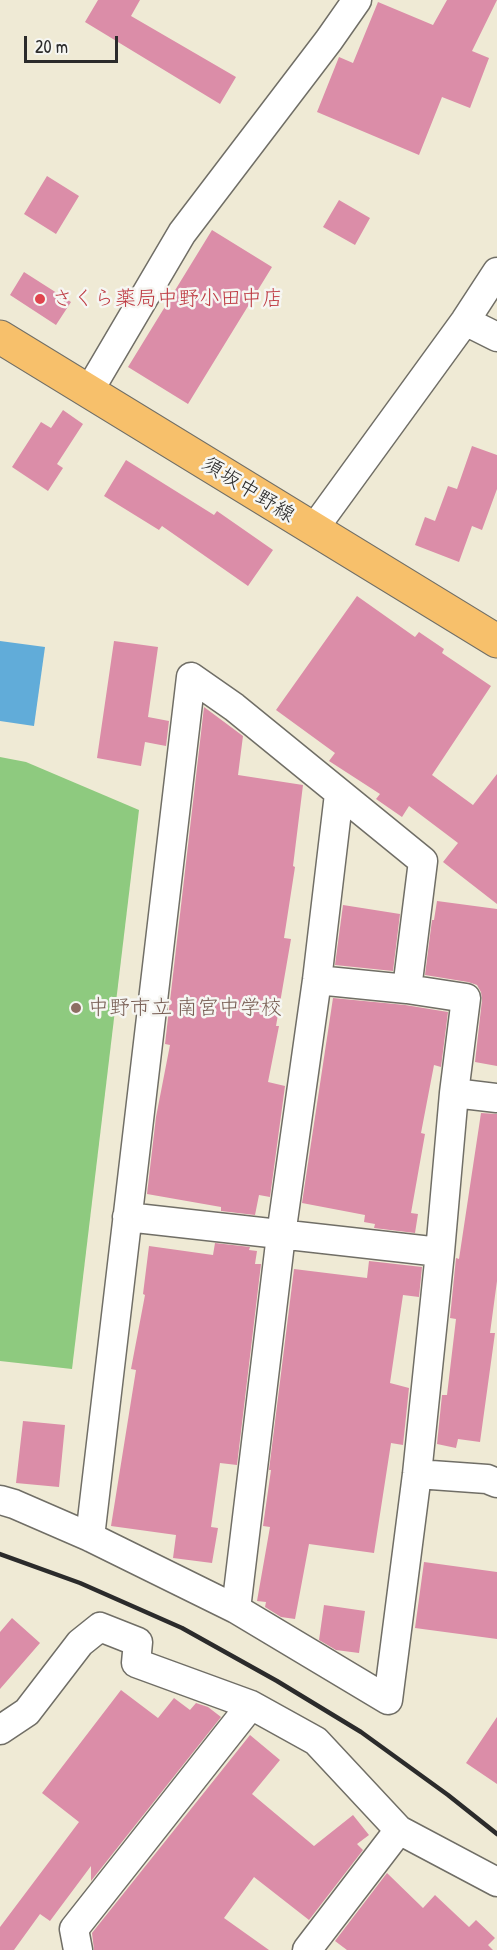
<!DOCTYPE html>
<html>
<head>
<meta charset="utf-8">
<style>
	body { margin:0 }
	#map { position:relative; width:497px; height:1950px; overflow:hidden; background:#efead5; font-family:"Patrick Hand",sans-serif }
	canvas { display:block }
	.scale { position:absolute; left:24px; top:36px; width:94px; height:27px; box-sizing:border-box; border:3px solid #2b2b2b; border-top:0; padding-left:8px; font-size:18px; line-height:21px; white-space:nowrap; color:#2b2b2b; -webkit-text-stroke:4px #f6f6f2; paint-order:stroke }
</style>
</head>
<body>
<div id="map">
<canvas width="497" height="1950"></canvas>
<div class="scale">20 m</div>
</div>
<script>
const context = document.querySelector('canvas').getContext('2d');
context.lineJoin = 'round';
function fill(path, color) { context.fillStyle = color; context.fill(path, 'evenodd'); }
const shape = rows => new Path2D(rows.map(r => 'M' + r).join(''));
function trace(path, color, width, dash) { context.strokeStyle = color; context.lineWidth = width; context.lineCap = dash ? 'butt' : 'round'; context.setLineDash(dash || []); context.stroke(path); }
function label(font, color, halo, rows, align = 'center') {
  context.font = font + ' "Patrick Hand","Klee One",sans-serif'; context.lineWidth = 5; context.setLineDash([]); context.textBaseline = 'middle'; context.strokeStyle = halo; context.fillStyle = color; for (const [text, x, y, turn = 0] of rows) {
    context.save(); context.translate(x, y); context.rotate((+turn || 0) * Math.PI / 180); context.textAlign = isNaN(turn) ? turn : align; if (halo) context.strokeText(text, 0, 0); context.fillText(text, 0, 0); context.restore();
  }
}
fill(shape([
	[0,757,26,762,139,810,72,1369,0,1361]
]), '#8eca7f');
fill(shape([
	[0,641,45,647,34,726,0,721]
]), '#61acd9');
fill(shape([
	[98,0,140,0,131,16,236,77,220,104,85,22],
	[447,0,497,0,472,51,489,58,470,108,442,97,419,155,317,112,339,57,353,63,378,2,433,25],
	[47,176,79,196,56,234,24,214],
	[339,200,370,218,355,245,323,227],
	[212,230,272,267,188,404,128,367],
	[24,272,71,302,56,325,10,295],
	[63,410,83,424,57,464,63,468,48,491,12,467,41,422,51,428],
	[472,446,497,455,497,489,482,530,472,526,459,562,415,545,425,517,435,521,448,486,457,489],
	[126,460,214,515,217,511,273,550,248,586,162,526,159,530,104,496],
	[357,596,415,637,419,632,444,649,442,653,491,686,432,775,473,805,497,774,497,904,443,862,458,843,409,806,402,817,376,799,380,794,329,761,335,753,276,710],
	[114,641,158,647,148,717,169,721,166,746,145,742,141,766,97,758],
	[204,707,243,736,238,775,303,785,293,866,295,867,284,938,291,939,276,1026,279,1026,268,1082,285,1086,270,1197,259,1195,255,1215,221,1211,221,1207,147,1194,156,1117,170,1045,165,1044],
	[437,901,497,909,497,1066,475,1062,482,1000,481,992,477,985,468,982,425,975,432,920,434,920],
	[343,905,400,914,393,971,335,965],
	[333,998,405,1005,448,1012,441,1067,434,1065,421,1133,425,1134,411,1213,418,1214,415,1233,374,1228,375,1224,364,1222,365,1215,302,1203],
	[481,1113,497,1114,497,1281,490,1333,495,1333,480,1442,458,1439,456,1448,437,1444,442,1395,447,1395,456,1319,450,1318,456,1258,459,1259],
	[215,1243,250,1247,249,1250,257,1251,255,1264,261,1264,237,1465,220,1463,211,1527,218,1528,212,1563,173,1558,176,1535,111,1526,136,1370,131,1369,145,1295,143,1294,149,1246,213,1255],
	[369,1261,422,1267,419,1297,403,1295,390,1383,409,1388,403,1445,391,1443,374,1553,309,1544,295,1619,281,1617,265,1607,266,1602,257,1601,270,1527,263,1526,271,1470,269,1470,294,1269,367,1278],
	[23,1421,65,1425,59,1487,16,1483],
	[424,1562,497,1572,497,1639,415,1628],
	[324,1605,365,1611,359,1653,336,1650,319,1640],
	[12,1618,40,1643,0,1689,0,1632],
	[121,1690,158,1718,174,1698,190,1710,196,1703,208,1707,221,1717,91,1881,91,1866,50,1921,40,1914,14,1950,0,1950,0,1927,79,1822,42,1793],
	[497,1717,497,1784,466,1763],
	[250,1735,280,1760,252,1794,314,1846,353,1815,369,1835,357,1844,363,1850,309,1920,254,1877,224,1918,269,1950,94,1950,92,1933],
	[387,1873,423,1908,435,1895,469,1927,476,1920,495,1938,488,1945,493,1950,347,1950,335,1941]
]), '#db8da8');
const minor = shape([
	[465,321,497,337],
	[89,391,182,233,329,40,357,0],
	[313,530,465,321,497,272],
	[317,980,407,989,466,998,454,1093],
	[127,1217,440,1252],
	[417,1474,487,1479,497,1483],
	[0,1500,14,1504,90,1537,236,1609,388,1700,417,1474,440,1252,454,1093,497,1098],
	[90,1537,191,677,234,707,423,861,407,989],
	[236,1609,281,1235,317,980,339,794],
	[0,1730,27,1712,80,1643,100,1627,138,1642,136,1663,251,1705,316,1741,399,1830,497,1882],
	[78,1950,74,1929,251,1705],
	[307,1950,399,1830]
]);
const primary = shape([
	[0,337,497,641]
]);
trace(minor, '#706e66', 31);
trace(primary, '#706e66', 35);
trace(minor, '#fff', 28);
trace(primary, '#f7c06b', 33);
trace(shape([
	[0,1554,80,1583,182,1628,277,1681,361,1732,448,1795,497,1834]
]), '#2b2b2b', 4.5);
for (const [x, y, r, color] of [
	[40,299,6,"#e0444e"],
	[76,1008,6,"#8d6e63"]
]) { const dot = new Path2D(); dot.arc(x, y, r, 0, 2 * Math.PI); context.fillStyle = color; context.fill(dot); trace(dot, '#f6f6f2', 2); }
label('21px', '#be3a42', '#f6f6f2', [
	["さくら薬局中野小田中店",52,299]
], 'left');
label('21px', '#2b2b2b', '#f6f6f2', [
	["須坂中野線",248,490,32]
]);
label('21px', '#785e54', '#f6f6f2', [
	["中野市立 南宮中学校",88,1008]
], 'left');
</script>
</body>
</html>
